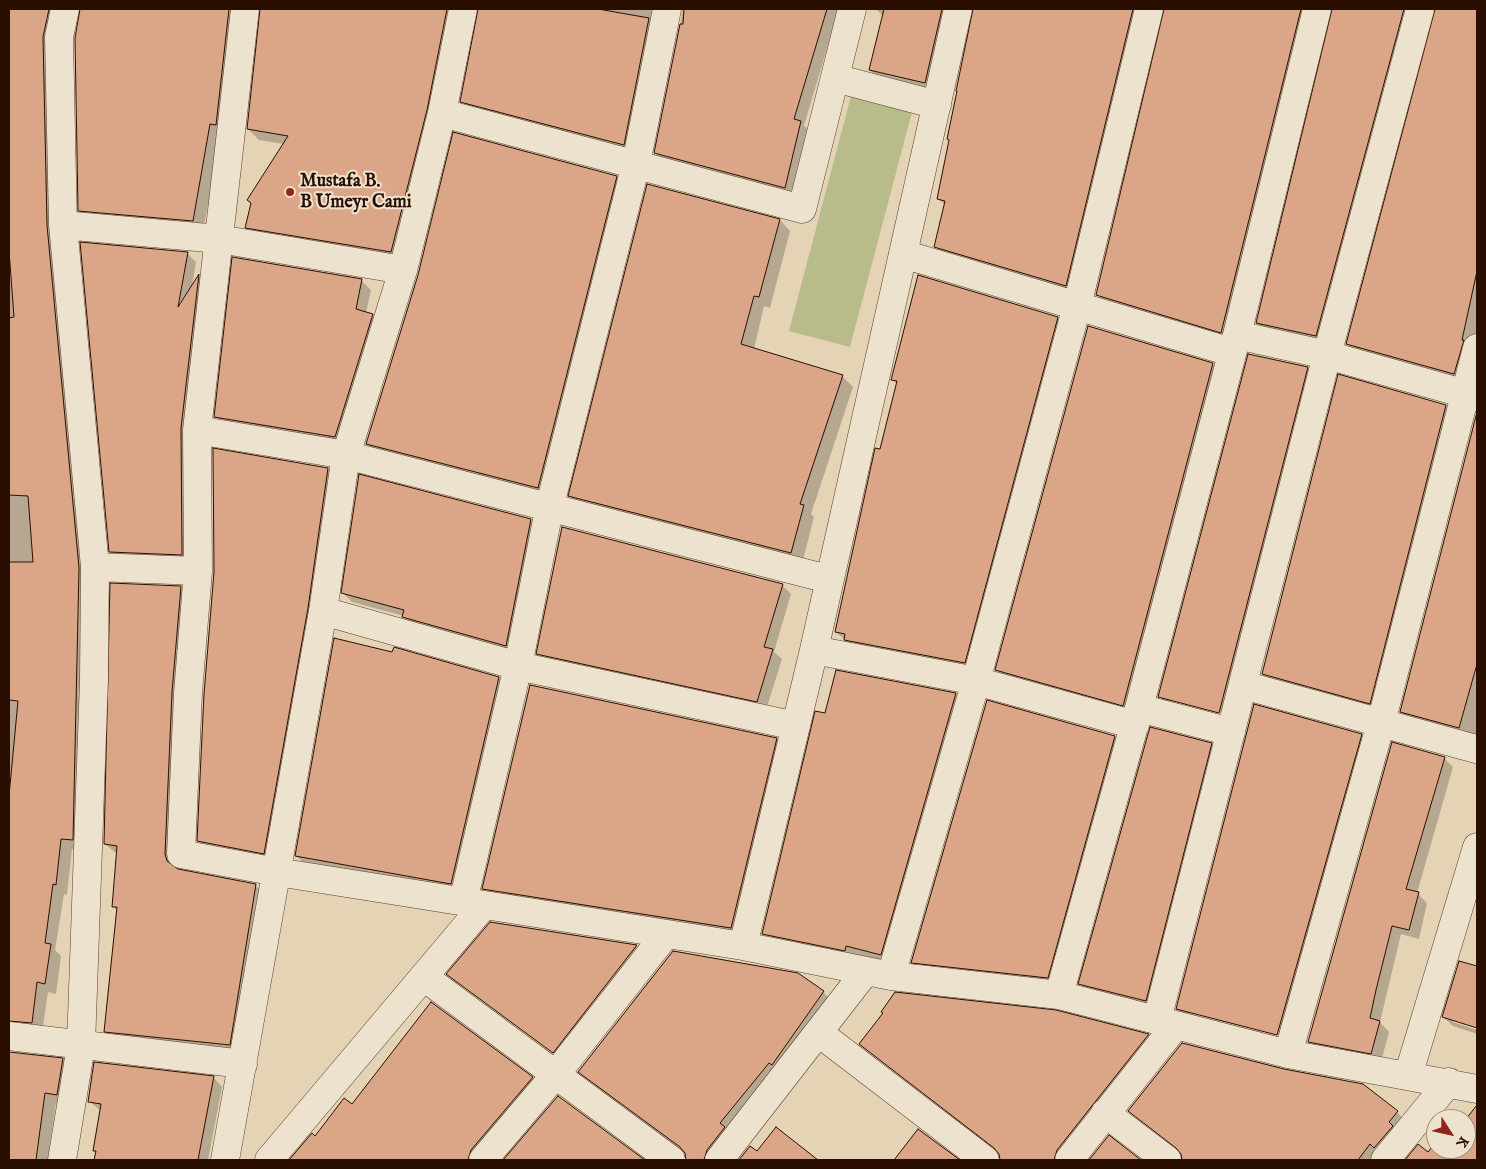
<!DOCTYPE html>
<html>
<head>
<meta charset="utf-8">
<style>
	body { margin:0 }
	#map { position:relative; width:1486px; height:1169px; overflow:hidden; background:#e4d3b4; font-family:"IM FELL English",serif }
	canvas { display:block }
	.frame { position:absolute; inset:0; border:10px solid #2a0e00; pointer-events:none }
	.north { position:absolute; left:1426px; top:1109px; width:50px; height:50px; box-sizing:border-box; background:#ede2ce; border:1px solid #9f8d7c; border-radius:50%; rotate:125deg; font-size:14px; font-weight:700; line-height:20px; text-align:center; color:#2a0e00 }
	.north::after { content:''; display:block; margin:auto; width:18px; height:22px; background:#8f2418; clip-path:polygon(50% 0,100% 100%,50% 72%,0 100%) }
</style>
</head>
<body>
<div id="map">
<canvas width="1486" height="1169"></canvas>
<div class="frame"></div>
<div class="north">K</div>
</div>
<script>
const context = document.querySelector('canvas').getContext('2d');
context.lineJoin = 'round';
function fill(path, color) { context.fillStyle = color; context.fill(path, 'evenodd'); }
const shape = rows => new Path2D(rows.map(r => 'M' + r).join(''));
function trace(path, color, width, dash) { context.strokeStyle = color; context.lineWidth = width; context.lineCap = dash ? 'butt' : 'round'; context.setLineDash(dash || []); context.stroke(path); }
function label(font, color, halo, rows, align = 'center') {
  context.font = font + ' "IM FELL English",serif'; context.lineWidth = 4; context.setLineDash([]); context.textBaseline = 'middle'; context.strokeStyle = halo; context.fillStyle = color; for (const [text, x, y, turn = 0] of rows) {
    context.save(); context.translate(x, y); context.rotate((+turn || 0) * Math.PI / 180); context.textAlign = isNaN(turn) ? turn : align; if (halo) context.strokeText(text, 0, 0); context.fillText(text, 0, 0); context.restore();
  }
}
fill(shape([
	[851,96,912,112,850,347,789,331]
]), '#b8bb8a');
fill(shape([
	[9,9,64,9,90,579,83,850,72,849,67,895,64,894,55,950,61,956,56,994,48,992,42,1033,9,1036],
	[81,9,245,9,203,231,90,221,80,210,76,39],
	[261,9,452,9,402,262,257,238,246,227,284,144,259,140,248,129],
	[481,9,664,9,633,154,471,111,462,101],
	[683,9,841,9,837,14,804,126,810,131,794,197,665,162,655,153],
	[876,9,956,9,935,93,880,80,870,70,883,16],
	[974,9,1147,9,1075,295,945,256,935,246,945,205,938,199],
	[1165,9,1315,9,1231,342,1107,305,1097,295],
	[1333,9,1418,9,1326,346,1267,333,1257,323],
	[1436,9,1477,9,1477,346,1464,383,1357,354,1348,344],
	[616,177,626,187,548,498,377,454,367,444],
	[780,220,790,231,770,308,764,306,754,349,842,376,853,387,811,514,814,517,802,564,581,507,570,496],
	[187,253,196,262,192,287,199,276,208,285,191,564,120,561,110,551],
	[361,280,371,290,366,313,372,315,382,325,345,446,225,426,216,417],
	[1057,318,1067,328,975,672,855,649,836,632,898,385,892,379],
	[1089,327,1213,364,1222,374,1133,714,1006,679,997,670],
	[1307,368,1317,377,1229,721,1169,706,1159,696],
	[1169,698,1226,713,1225,716,1169,701],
	[1446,406,1455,415,1379,712,1272,683,1263,674],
	[1477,415,1477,740,1411,721,1401,712],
	[328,469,337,478,272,862,207,850,198,841],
	[531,520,540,529,515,655,413,626,404,616,352,602,343,593],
	[782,585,791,594,774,652,782,659,766,710,547,663,538,654],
	[181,587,190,597,176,869,255,885,265,895,239,1054,115,1041,106,1031,117,911,113,906,117,854,105,844],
	[395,649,499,678,509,689,462,894,307,866,296,856],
	[837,672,956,694,966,704,891,965,774,944,763,934],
	[1361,735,1372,746,1288,1045,1188,1019,1177,1009],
	[1188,1011,1283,1035,1283,1038,1188,1013],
	[1114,737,1124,747,1057,987,922,972,913,962],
	[776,739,785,748,740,936,492,897,484,888],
	[1211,744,1220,754,1155,1010,1089,993,1080,983],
	[1444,758,1453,767,1417,893,1427,903,1419,939,1401,934,1380,1022,1389,1032,1381,1062,1318,1051,1309,1041],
	[491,923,637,946,645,954,562,1060,448,974],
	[1460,962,1477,968,1477,1027,1453,1019,1453,1022,1477,1030,1477,1034,1453,1026,1443,1017],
	[823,992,834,1003,719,1160,688,1160,686,1153,591,1082,579,1071],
	[1056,1012,1148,1035,1158,1045,1066,1160,1002,1160,1000,1153,860,1044],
	[9,1053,63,1059,73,1070,67,1105,56,1103,49,1150,58,1160,9,1160],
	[213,1077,222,1087,208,1160,96,1160,97,1153,94,1150,101,1111,89,1101],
	[532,1078,541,1087,480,1160,289,1160,312,1135,316,1138,352,1106],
	[558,1097,644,1160,505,1160],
	[1477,1107,1477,1160,1407,1160,1418,1146,1429,1153,1436,1144,1436,1149,1466,1149,1466,1121],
	[1130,1111,1397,1112,1406,1122,1384,1160,1184,1160,1182,1153],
	[776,1129,816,1160,739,1160,750,1148,757,1153],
	[919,1130,960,1160,895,1160]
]), '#0003');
const building = shape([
	[9,9,49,9,43,37,47,225,79,568,73,840,61,839,56,885,53,884,45,943,51,944,45,984,37,982,32,1023,9,1021,9,796,18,701,9,700,9,562,33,562,28,496,9,495,9,318,14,317,9,251,9,9],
	[80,9,229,9,216,125,210,124,193,221,78,211,75,38,80,9],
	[260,9,447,9,427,110,391,252,245,228,251,203,247,200,288,136,247,129,260,9],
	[478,9,598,9,649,18,624,145,460,102,478,9],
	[684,9,827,9,794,119,801,121,785,188,654,153,680,24,683,24,684,9],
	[884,9,942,9,925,83,869,70,884,9],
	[973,9,1133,9,1066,286,934,247,945,201,937,199,949,140,947,139,957,91,956,91,973,9],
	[1164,9,1301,9,1221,333,1096,295,1164,9],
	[1332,9,1404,9,1316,336,1256,323,1332,9],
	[1435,9,1477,9,1477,271,1462,340,1464,340,1454,374,1346,344,1435,9],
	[453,132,617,176,538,488,366,444,418,275,453,132],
	[647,184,780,219,759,297,754,296,741,344,843,375,800,504,804,505,791,553,568,496,647,184],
	[80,242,188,252,178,307,199,274,181,428,182,555,109,552,80,242],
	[232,257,362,279,356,309,373,314,335,437,214,417,232,257],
	[918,275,1058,317,965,663,844,640,845,634,835,632,875,448,880,449,897,381,891,380,918,275],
	[1088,326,1213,363,1123,706,995,670,1088,326],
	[1248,354,1308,367,1219,713,1158,697,1248,354],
	[1338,374,1446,405,1370,704,1262,674,1338,374],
	[1477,412,1477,664,1459,728,1400,712,1477,412],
	[213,448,328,468,308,608,264,854,197,841,204,694,214,572,213,448],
	[359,474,531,519,506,646,402,617,404,610,341,593,359,474],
	[562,527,783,584,764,647,773,649,757,702,536,654,562,527],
	[110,583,181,586,172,692,165,854,167,861,178,869,256,884,230,1045,104,1032,117,907,112,907,117,846,104,844,110,583],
	[334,638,392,652,394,647,499,677,451,884,295,856,334,638],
	[836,670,956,693,881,955,846,946,845,951,762,934,815,711,825,713,836,670],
	[530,685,777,738,731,928,482,889,530,685],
	[987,700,1115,736,1048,978,911,963,987,700],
	[1254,704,1362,734,1277,1035,1176,1009,1254,704],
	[1150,727,1212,743,1146,1001,1078,984,1150,727],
	[1392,742,1445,757,1406,889,1419,892,1409,930,1392,926,1376,990,1370,1018,1380,1021,1371,1054,1308,1042,1392,742],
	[490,922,637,945,553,1053,446,974,490,922],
	[673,951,798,973,824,991,772,1065,769,1063,720,1123,725,1127,707,1150,704,1160,686,1160,685,1153,680,1147,578,1072,673,951],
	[1459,961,1477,966,1477,1028,1442,1017,1459,961],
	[895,992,1056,1010,1149,1034,1057,1150,1054,1160,1000,1160,999,1154,994,1148,859,1044,883,1013,881,1012,895,992],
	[431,1002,533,1077,471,1150,468,1160,289,1160,312,1133,315,1136,344,1098,352,1104,431,1002],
	[1182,1043,1284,1069,1363,1084,1398,1111,1389,1122,1393,1126,1374,1148,1370,1144,1358,1160,1182,1160,1181,1154,1176,1148,1128,1111,1182,1043],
	[9,1052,63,1058,57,1095,45,1093,36,1160,9,1160,9,1052],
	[94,1062,214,1076,198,1160,94,1160,96,1151,93,1151,101,1104,88,1102,94,1062],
	[558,1096,645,1160,503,1160,558,1096],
	[1477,1105,1477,1160,1405,1160,1418,1144,1428,1152,1436,1142,1436,1149,1466,1149,1466,1119,1477,1105],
	[776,1127,818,1160,739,1160,750,1146,757,1151,776,1127],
	[918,1129,960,1160,894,1160,918,1129],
	[1109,1135,1141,1160,1089,1160,1109,1135]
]);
fill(building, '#dba587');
trace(building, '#2a0e00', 1);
const minor = shape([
	[245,9,197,430,198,571,188,693,181,854,277,872,743,946,891,976,1059,995,1288,1054,1477,1089],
	[835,78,937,105],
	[442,113,802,209,852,9],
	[63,225,219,239,403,270],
	[903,254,1231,352],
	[1237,335,1327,355,1477,397],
	[197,430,346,455,828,579],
	[95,567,198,571],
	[323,611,518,666,796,726],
	[814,650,976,681,1135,725],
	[1243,685,1476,749],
	[1139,708,1231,732],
	[463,902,518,666,550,505,636,164,667,9],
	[743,946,814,650,958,9],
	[891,976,976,681,1077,306,1149,9],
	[424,977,671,1160],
	[1059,995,1139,708,1237,335,1317,9],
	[1157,1020,1327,355,1420,9],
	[819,1033,985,1160],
	[9,1036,243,1064],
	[1288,1054,1381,723,1477,348],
	[1408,1076,1477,847],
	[1105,1113,1167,1160],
	[62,1160,81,1046,94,679,95,567,63,225,59,37,65,9],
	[225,1160,323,611,346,455,403,270,442,113,463,9],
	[269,1160,484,905],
	[483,1160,556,1074,666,934],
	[719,1160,866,971],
	[1069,1160,1176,1025],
	[1385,1160,1449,1082]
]);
trace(minor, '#583f2d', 29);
trace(minor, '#ede2ce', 28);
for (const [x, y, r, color] of [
	[290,192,5,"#8f2418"]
]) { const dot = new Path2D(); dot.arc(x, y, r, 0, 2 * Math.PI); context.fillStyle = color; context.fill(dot); trace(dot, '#ede2ce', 2); }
label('bold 18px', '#2a0e00', '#ede2ce', [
	["Mustafa B.",300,182],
	["B Umeyr Cami",300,203]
], 'left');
</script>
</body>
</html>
